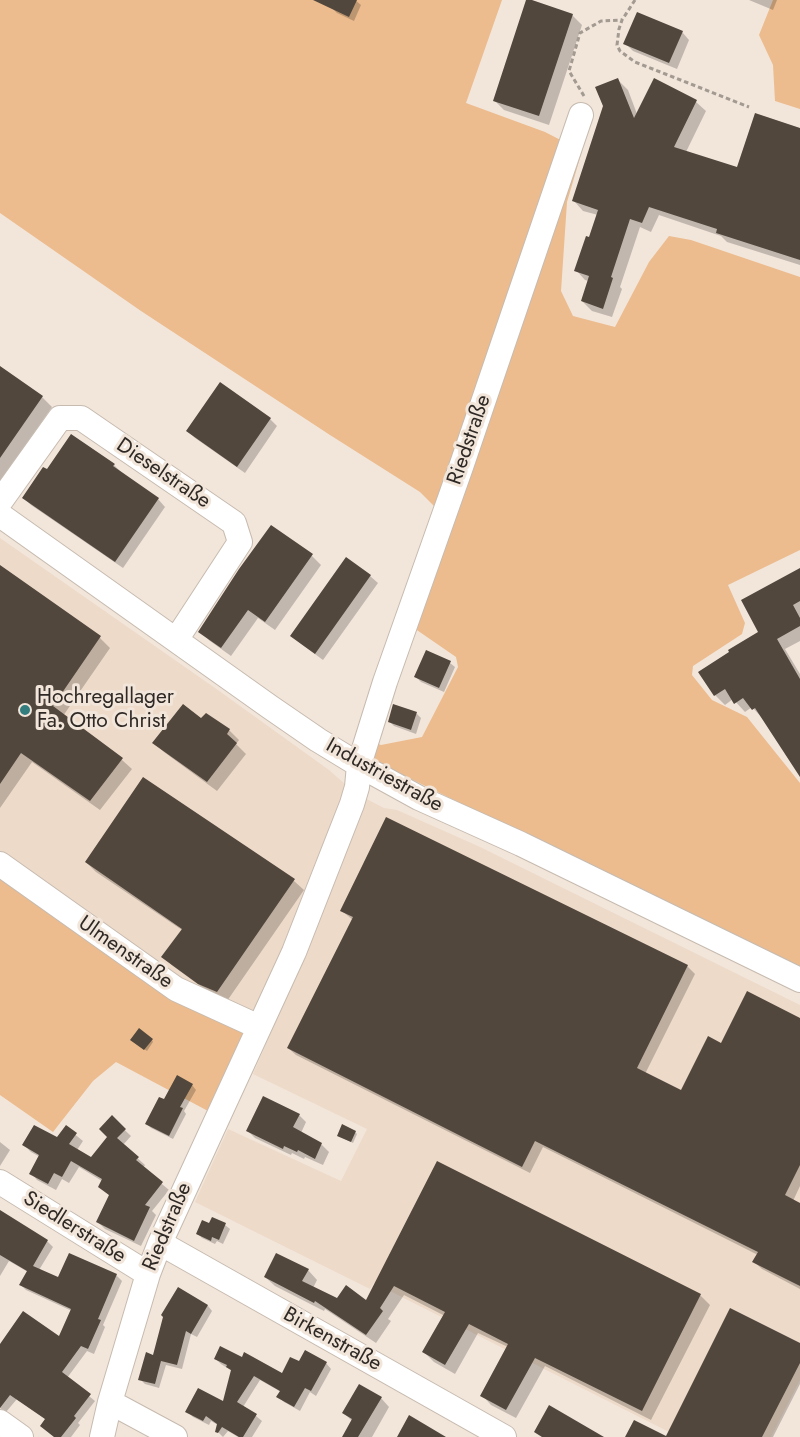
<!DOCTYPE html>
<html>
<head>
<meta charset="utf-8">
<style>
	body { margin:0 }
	canvas { display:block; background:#f2e5da }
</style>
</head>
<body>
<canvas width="800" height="1437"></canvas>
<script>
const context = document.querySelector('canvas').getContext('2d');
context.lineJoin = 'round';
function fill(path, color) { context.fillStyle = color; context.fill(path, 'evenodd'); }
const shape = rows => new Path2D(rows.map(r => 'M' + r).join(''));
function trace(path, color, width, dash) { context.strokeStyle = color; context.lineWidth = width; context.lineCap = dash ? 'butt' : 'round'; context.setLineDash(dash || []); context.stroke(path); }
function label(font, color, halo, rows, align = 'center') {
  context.font = font + ' Jost,sans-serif'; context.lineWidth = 6; context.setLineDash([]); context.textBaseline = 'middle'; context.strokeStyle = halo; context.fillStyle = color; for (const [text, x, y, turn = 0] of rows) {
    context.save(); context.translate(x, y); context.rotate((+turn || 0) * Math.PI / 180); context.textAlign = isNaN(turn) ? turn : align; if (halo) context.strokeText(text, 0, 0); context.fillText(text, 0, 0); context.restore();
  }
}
fill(shape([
	[0,538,215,688,329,770,355,793,384,808,397,810,478,846,800,1005,800,1380,771,1437,679,1437,374,1283,370,1289,195,1202,228,1129,341,1181,367,1129,253,1074,276,1021,255,1011,251,1019,185,987,0,852]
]), '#eddac9');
fill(shape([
	[0,0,502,0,466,103,545,132,582,151,567,202,561,291,573,316,615,327,649,262,669,236,691,240,800,277,800,550,728,585,745,623,742,634,693,666,692,675,712,700,747,717,800,783,800,969,368,758,373,742,381,745,422,737,458,667,456,657,411,626,447,519,420,492,330,435,141,311,0,213],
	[773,0,800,0,800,109,775,101,773,65,759,35],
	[0,852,185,987,251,1019,208,1111,116,1062,93,1081,53,1132,0,1095]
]), '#ecbc8e');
fill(shape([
	[336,0,355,0,361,5,354,21,337,13,332,8],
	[749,0,777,0,773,10],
	[572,15,582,25,549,125,504,110,494,100],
	[682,32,689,40,677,69,633,51,625,43],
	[618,80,628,90,637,114,696,102,706,111,686,152,738,169,800,129,800,265,727,242,721,236,659,215,651,232,640,227,620,287,622,289,612,317,592,311,582,301,589,281,585,280,576,270,590,239,598,215,583,211,574,201],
	[0,368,42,397,52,407,5,475,0,495],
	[270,419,277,426,245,473,195,438,188,431],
	[114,465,121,472,158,499,165,507,123,568,31,505,24,498,47,471],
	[271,527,312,556,321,565,275,630,258,618,231,656,210,641,200,632],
	[0,567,100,638,110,648,63,716,122,760,132,769,100,810,32,762,0,808],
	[800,570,800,641,785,649,800,674,800,774,763,719,752,707,745,712,733,699,725,705,715,695,701,673,760,633],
	[370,576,378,583,323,660,300,643,292,636],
	[450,663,455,667,444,692,421,682,416,677],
	[394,706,417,714,421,718,416,734,394,726,389,721],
	[201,720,229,730,239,740,236,744,246,754,217,791,164,752,154,743],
	[143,779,294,881,304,890,227,1001,210,993,173,966,163,957,182,930,96,872,86,862],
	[342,911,687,966,695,974,645,1074,682,1092,722,1045,800,1020,800,1186,793,1201,800,1205,800,1289,762,1269,754,1262,758,1255,543,1147,530,1173,296,1055,288,1048,353,920],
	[152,1040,153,1042,147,1051,134,1042],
	[192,1085,196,1090,184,1111,186,1114,173,1139,151,1128,147,1124,164,1101],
	[299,1115,306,1122,301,1133,322,1145,329,1152,323,1165,305,1157,304,1159,292,1153,291,1155,255,1138,248,1131],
	[112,1118,131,1136,123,1145,145,1165,143,1168,169,1190,152,1211,156,1215,141,1246,105,1229,98,1222,110,1196,100,1187,102,1181,79,1167,69,1183,62,1179,56,1190,37,1180,31,1173,40,1157,31,1152,24,1145,57,1139,66,1127,83,1141,77,1150,91,1159,109,1137],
	[355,1132,357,1134,353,1143,341,1137],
	[0,1142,10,1150,0,1166],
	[437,1163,700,1295,710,1305,651,1420,545,1366,516,1418,491,1405,482,1395,508,1347,478,1333,455,1374,434,1362,424,1352,445,1316,404,1295,388,1319,391,1321,376,1343,325,1309,324,1311,275,1286,265,1277,308,1270,317,1280,313,1288,338,1300,367,1302],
	[0,1212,47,1241,53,1247,39,1270,59,1279,70,1255,116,1275,122,1281,103,1325,105,1327,94,1354,87,1351,67,1378,95,1401,78,1423,80,1425,71,1437,55,1437,47,1420,17,1399,6,1412,0,1408,0,1346,60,1338,72,1311,26,1290,21,1285,28,1272,9,1261,0,1276],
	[225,1225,230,1229,223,1244,217,1241,215,1244,202,1238,198,1234,210,1226],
	[178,1289,208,1306,212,1311,197,1337,191,1334,182,1369,166,1365,159,1388,145,1384,140,1379,154,1357],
	[800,1345,800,1384,773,1437,692,1437],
	[216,1359,283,1375,299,1363,326,1363,331,1369,316,1396,310,1392,300,1411,284,1402,278,1397,281,1392,260,1380,243,1407,256,1416,262,1421,252,1437,238,1437,228,1431,223,1437,217,1431,218,1425,211,1421,209,1425,193,1417,187,1411,224,1403,232,1371,221,1364],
	[381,1398,389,1407,372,1437,343,1437,352,1421,344,1413]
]), '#0003');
fill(shape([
	[313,0,357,0,349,17],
	[526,0,532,0,573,14,539,116,493,101],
	[637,12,683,31,669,63,623,44],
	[618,78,634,118,654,78,697,100,674,147,737,167,755,113,800,128,800,260,716,233,717,229,649,207,642,223,630,219,611,277,613,278,603,309,581,301,589,276,574,271,586,236,589,237,598,210,572,201,603,106,595,87],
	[0,366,43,396,0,458],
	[220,382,271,418,237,467,186,431],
	[71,434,115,464,113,466,159,498,115,562,22,498,43,467,47,469],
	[271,525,313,554,265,622,248,610,221,648,198,632,239,569],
	[346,557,371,575,315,654,290,636],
	[0,565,101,636,53,706,123,758,90,801,21,753,0,784],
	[800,568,800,601,793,605,800,618,800,626,777,639,800,679,800,777,755,708,752,710,743,698,734,704,725,689,714,696,698,672,729,652,728,650,758,632,741,600],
	[426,650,451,661,439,688,414,677],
	[183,704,201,718,206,713,230,729,227,734,237,743,207,782,152,743],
	[393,704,417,712,411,730,388,722],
	[143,777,295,879,217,992,198,984,161,957,182,929,85,862],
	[386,817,688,965,637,1068,681,1090,708,1036,721,1043,747,991,800,1018,800,1165,785,1195,800,1203,800,1286,752,1262,758,1252,535,1141,522,1167,287,1048,353,917,340,911],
	[139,1028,153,1039,144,1050,130,1040],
	[177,1075,193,1084,180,1107,183,1108,169,1136,145,1124,159,1097,164,1099],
	[263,1096,300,1114,293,1127,322,1143,315,1159,298,1150,297,1152,284,1146,283,1149,246,1131],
	[112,1115,126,1129,117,1138,139,1157,136,1160,163,1182,145,1205,150,1207,134,1241,96,1222,109,1195,98,1187,102,1179,71,1161,62,1177,54,1173,48,1184,29,1174,39,1155,22,1145,34,1125,57,1137,66,1125,77,1133,69,1144,91,1157,107,1137,99,1129],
	[342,1124,356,1131,351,1142,337,1136],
	[437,1161,701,1294,642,1411,535,1358,506,1410,480,1396,508,1344,469,1324,445,1365,422,1352,445,1312,394,1286,380,1308,383,1311,366,1335,315,1301,314,1303,264,1277,276,1253,309,1269,302,1281,337,1298,346,1285,366,1300],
	[0,1210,48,1240,33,1266,58,1277,69,1253,117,1274,98,1319,101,1320,88,1349,81,1346,62,1372,91,1394,74,1416,76,1418,61,1437,54,1437,40,1426,45,1419,10,1395,0,1408,0,1344,23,1311,59,1336,71,1309,19,1285,27,1271,0,1255],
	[212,1217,226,1223,219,1240,212,1237,211,1241,196,1234,202,1220,209,1223],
	[178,1287,208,1305,191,1334,186,1331,177,1365,161,1361,155,1384,138,1380,146,1352,153,1355,163,1317,161,1315],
	[730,1308,800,1343,800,1363,762,1437,625,1437,634,1420,666,1436],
	[220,1346,242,1357,244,1352,282,1373,290,1357,299,1361,305,1350,327,1362,311,1391,305,1388,294,1407,276,1397,280,1391,254,1376,237,1402,257,1414,243,1437,239,1437,222,1427,218,1433,215,1432,217,1424,206,1416,203,1421,185,1412,198,1388,223,1401,231,1370,226,1367,227,1365,214,1359],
	[359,1384,382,1397,358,1437,342,1437,352,1419,342,1413],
	[549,1405,604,1437,542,1437,534,1432],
	[409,1415,446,1437,397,1437]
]), '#51473d');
const minor = shape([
	[0,502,60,418,81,418,234,523,240,542,176,640],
	[0,515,270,707,318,740,359,765,419,798,521,844,800,980],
	[0,864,176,989,259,1027],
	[0,1182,148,1274],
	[160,1243,504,1437],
	[110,1402,175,1437],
	[0,1422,21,1437],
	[102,1437,110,1402,148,1274,160,1243,294,952,352,804,357,787,359,765,385,682,461,467,581,115]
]);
trace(minor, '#c7bbb0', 26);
trace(shape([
	[635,0,622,20,619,29,617,45,620,51,635,62,749,107],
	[584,96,569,71,580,33,601,21,622,20]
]), '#a39a91', 3, [4.5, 3]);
trace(minor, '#fff', 24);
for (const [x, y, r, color] of [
	[25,710,6,"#347d7e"]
]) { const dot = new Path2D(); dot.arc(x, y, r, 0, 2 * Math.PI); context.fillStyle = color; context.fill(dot); trace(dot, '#f2e5da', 2); }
label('21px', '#2e2925', '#f2e5da', [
	["Riedstraße",470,440,-71],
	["Dieselstraße",163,474,34],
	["Industriestraße",384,776,29],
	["Ulmenstraße",125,953,35],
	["Riedstraße",168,1227,-67],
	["Siedlerstraße",74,1228,32],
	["Birkenstraße",332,1340,29]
]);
label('21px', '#2e2925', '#f2e5da', [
	["Hochregallager",37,698],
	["Fa. Otto Christ",37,722]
], 'left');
</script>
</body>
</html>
